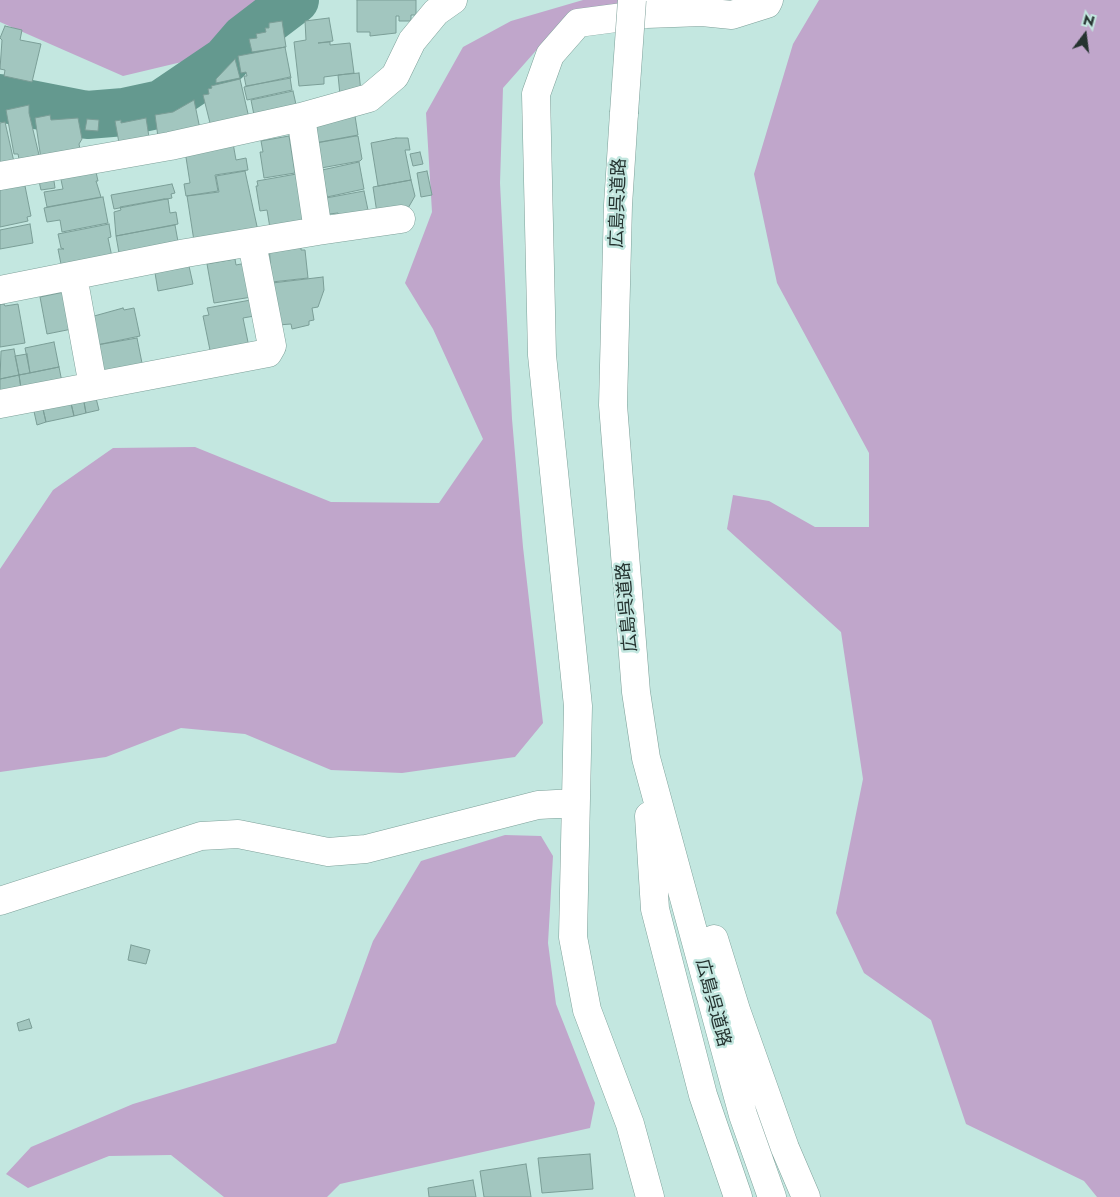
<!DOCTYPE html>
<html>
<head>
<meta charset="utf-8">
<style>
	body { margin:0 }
	#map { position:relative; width:1120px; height:1197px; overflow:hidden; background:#c3e7e0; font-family:Jost,sans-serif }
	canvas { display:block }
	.north { position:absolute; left:1060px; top:10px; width:50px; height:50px; -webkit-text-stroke:4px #c3e7e0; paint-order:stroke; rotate:15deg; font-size:14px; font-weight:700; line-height:20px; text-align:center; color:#253330 }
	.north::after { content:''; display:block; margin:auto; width:18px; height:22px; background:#253330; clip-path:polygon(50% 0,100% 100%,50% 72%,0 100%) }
</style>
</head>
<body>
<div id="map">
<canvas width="1120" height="1197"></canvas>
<div class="north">N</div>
</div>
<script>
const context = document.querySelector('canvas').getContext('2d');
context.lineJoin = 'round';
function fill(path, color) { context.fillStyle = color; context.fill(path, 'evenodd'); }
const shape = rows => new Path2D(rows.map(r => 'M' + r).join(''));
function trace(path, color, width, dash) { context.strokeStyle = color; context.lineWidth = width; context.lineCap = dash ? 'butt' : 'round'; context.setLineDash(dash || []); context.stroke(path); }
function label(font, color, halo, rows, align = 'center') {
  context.font = font + ' Jost,"Noto Sans JP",sans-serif'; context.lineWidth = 5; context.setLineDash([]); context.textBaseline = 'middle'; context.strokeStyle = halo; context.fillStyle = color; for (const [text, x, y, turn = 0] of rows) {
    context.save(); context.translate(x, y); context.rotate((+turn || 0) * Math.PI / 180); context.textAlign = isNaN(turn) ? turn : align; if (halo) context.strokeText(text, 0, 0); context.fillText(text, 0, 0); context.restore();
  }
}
fill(shape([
	[0,0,286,0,211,55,123,76,0,22],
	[583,0,754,0,660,21,548,37,503,88,500,183,512,419,523,547,543,723,515,757,402,773,331,770,245,734,181,728,106,757,0,772,0,569,53,490,113,448,195,447,331,502,439,503,483,439,433,329,405,283,432,212,426,113,463,47,511,21],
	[819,0,1120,0,1120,1197,1097,1197,1084,1181,966,1124,931,1020,864,973,836,913,863,779,841,632,727,529,733,495,769,501,815,527,869,527,869,453,777,283,754,174,793,44],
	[505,835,541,836,553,856,548,943,556,1004,595,1103,590,1128,340,1184,327,1197,224,1197,171,1155,109,1156,28,1188,6,1174,31,1147,133,1104,336,1043,373,941,421,861]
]), '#c0a6cb');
trace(shape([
	[0,98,87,115,124,112,161,104,226,60,245,38,295,0]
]), '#64998f', 48);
const building = shape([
	[357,0,416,0,416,15,411,15,411,21,399,21,399,16,396,16,396,33,370,36,370,32,357,32,357,0],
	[329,18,333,41,318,43,330,42,330,45,350,43,354,73,324,77,324,84,299,86,294,42,306,40,305,21,329,18],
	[282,21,286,47,252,52,249,39,257,38,256,34,266,32,265,28,269,28,269,23,282,21],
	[5,26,22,30,20,40,41,44,32,82,4,76,5,70,0,69,2,40,0,38,5,26],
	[285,47,291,78,246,86,244,76,247,76,246,72,241,73,238,56,285,47],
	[235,59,240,78,216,83,216,79,235,59],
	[359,73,361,92,340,95,338,75,359,73],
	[290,77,292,90,247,100,244,87,290,77],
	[240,79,249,118,210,123,203,95,209,94,208,89,212,88,211,86,240,79],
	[293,91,297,109,255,120,251,100,293,91],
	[194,100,200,129,158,137,155,115,173,112,194,100],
	[29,105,29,113,39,155,19,159,18,154,14,154,6,110,29,105],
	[50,115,51,120,78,118,82,139,79,144,80,149,41,159,35,118,50,115],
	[355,116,358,135,315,143,312,123,355,116],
	[146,118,149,137,119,143,115,121,121,120,121,123,146,118],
	[87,119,99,120,98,131,85,130,87,119],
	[5,122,14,162,0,168,0,123,5,122],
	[289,136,295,173,264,178,260,152,263,152,261,141,289,136],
	[356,136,358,136,362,159,360,161,321,168,316,143,356,136],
	[396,138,408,138,410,150,405,150,411,180,378,186,371,143,396,138],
	[233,143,236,160,246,158,248,170,215,175,218,191,186,196,184,184,190,183,185,151,233,143],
	[420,152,423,164,413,166,410,154,420,152],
	[359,162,364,189,327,197,322,170,359,162],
	[94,163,98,181,96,181,101,197,47,207,44,192,63,189,60,175,94,163],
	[245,171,258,231,194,241,187,196,219,192,216,176,245,171],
	[427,171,432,195,421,197,417,173,427,171],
	[302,173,309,224,270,228,267,210,260,211,256,186,258,186,257,181,302,173],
	[53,174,55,188,41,190,38,177,53,174],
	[411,180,415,196,407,210,377,213,373,187,411,180],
	[24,181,31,216,27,217,28,221,0,227,0,189,24,181],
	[172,184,175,193,171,194,172,198,114,209,111,195,172,184],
	[364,191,368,210,338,216,338,213,329,214,326,198,364,191],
	[103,197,108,223,62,232,60,220,47,222,44,208,103,197],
	[164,199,168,199,170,213,176,212,178,224,116,236,114,212,121,210,120,207,164,199],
	[30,224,33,243,0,249,0,230,30,224],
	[109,224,111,237,108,238,112,257,61,264,58,249,64,249,61,248,58,234,109,224],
	[175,225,179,247,119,253,116,236,175,225],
	[301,243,301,250,305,250,308,278,272,282,269,247,301,243],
	[235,259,236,265,246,263,252,297,214,303,207,264,235,259],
	[189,266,193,284,158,291,155,273,189,266],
	[323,277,324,290,318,307,312,308,314,320,309,321,309,325,292,329,291,324,278,325,272,283,323,277],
	[64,292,72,329,47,334,40,297,64,292],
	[256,299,260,315,243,318,249,347,211,355,203,316,209,315,207,308,256,299],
	[0,304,4,304,5,306,18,304,25,343,0,347,0,304],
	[123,308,124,310,134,308,140,336,92,346,87,318,123,308],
	[137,338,144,373,101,373,91,346,137,338],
	[54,342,59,367,30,373,25,348,54,342],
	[14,349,19,375,0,379,1,351,14,349],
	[27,354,30,373,19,375,15,356,27,354],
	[59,367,63,387,22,395,19,375,59,367],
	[19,375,22,395,0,399,0,379,19,375],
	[95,394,99,410,86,413,83,397,95,394],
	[83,397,86,413,74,416,70,399,83,397],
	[70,399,74,416,46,422,42,405,70,399],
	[42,405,46,422,37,425,33,407,42,405],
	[131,945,150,950,146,964,128,960,131,945],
	[29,1019,32,1028,19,1031,17,1023,29,1019],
	[590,1154,593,1189,542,1193,538,1158,590,1154],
	[526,1164,531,1197,484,1197,480,1171,526,1164],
	[473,1180,476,1197,429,1197,428,1188,473,1180]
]);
fill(building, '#a2c6bf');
trace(building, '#7b9e97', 1);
const minor = shape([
	[0,176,170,146,301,117,369,98,395,76,412,41,436,12,453,0],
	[318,231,401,219],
	[73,276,93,386],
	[0,290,186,253,318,231,301,117],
	[0,404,268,353,272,346,252,243],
	[0,901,201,836,238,834,328,852,366,849,538,805,575,803],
	[650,1197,630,1124,587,1010,573,937,578,706,542,355,536,94,550,55,578,23,646,14,702,12,732,15,767,4,769,0]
]);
const highway = shape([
	[624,113,618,205,613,405,636,692,646,758,743,1115,772,1197],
	[649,816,655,909,703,1095,738,1197],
	[714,939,736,1010,785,1148,806,1197]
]);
trace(minor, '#7da099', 29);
trace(highway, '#7da099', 29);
trace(minor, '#fff', 28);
trace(highway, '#fff', 28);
const highwayBridge = shape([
	[624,113,632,0]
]);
trace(highwayBridge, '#7da099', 29, []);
trace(highwayBridge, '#fff', 28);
label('18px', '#253330', '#c3e7e0', [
	["広島呉道路",619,203,-88],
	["広島呉道路",628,607,-95],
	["広島呉道路",712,1003,75]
]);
</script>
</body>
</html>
